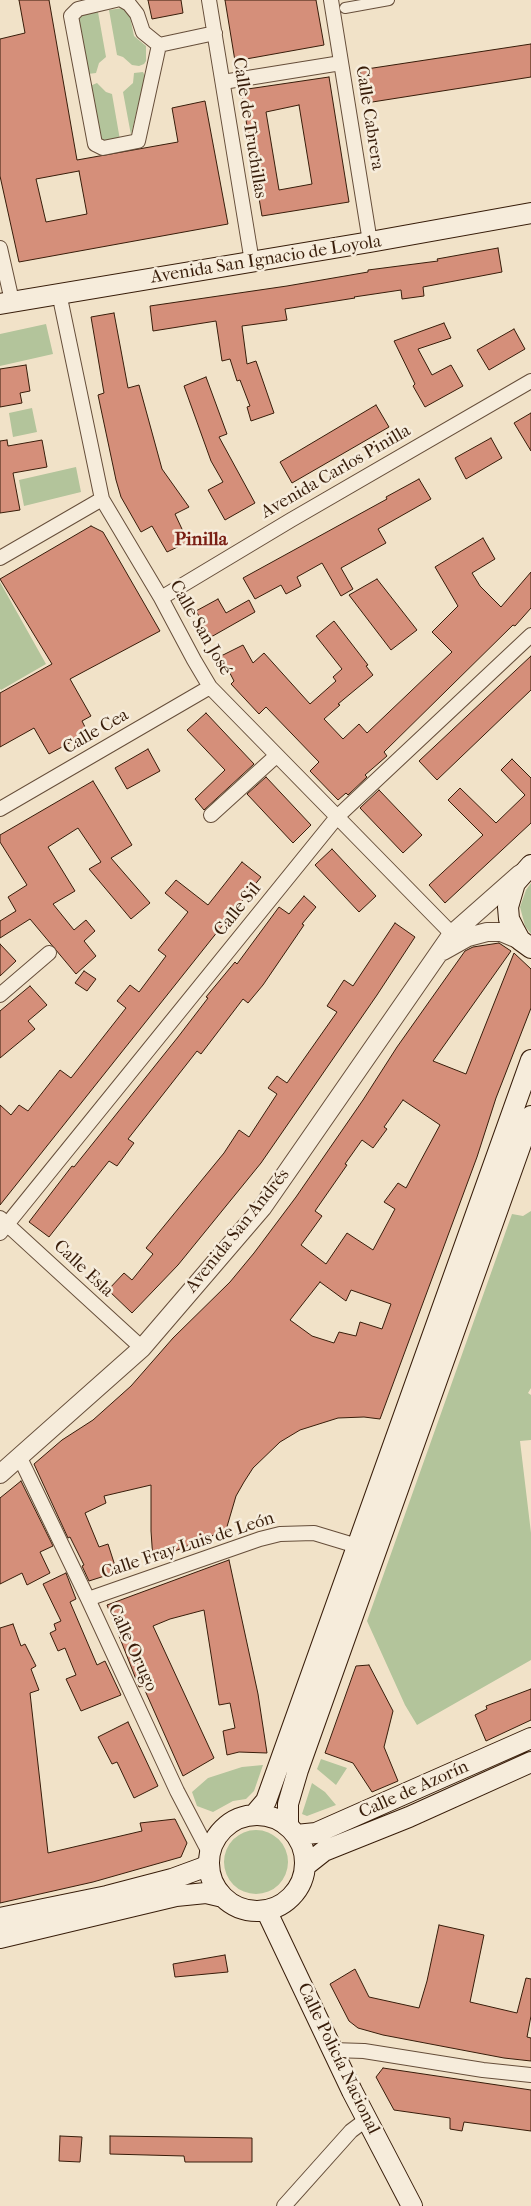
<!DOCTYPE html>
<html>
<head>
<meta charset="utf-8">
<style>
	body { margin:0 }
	canvas { display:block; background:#f1e2c8 }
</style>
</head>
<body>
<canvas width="531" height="2206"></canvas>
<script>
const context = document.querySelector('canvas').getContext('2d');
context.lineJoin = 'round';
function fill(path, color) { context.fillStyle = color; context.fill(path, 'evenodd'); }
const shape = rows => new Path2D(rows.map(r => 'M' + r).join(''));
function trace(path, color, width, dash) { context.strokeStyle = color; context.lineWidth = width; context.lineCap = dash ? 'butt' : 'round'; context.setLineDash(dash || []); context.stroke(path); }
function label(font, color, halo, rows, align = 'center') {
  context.font = font + ' "IM FELL French Canon",serif'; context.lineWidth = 5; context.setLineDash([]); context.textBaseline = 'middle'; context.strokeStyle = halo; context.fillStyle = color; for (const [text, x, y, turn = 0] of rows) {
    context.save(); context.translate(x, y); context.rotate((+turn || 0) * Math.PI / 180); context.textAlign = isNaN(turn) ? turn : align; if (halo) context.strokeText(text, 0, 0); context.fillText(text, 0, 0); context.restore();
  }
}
fill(shape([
	[123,8,129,12,134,36,146,46,146,61,144,64,139,66,132,65,123,57,117,55,109,10],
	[98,12,106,57,99,63,96,73,88,74,78,18,80,15],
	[143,72,145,76,131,135,123,92,133,83,134,73],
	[97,83,106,92,112,94,120,140,107,143,100,140,90,86],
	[46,324,53,354,0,366,0,334],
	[32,408,37,432,13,437,9,413],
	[76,467,81,492,24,506,19,480],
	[0,582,46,664,1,690,0,689],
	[531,883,531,934,525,926,520,907,526,890],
	[531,1211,531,1388,528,1393,531,1395,531,1440,520,1441,531,1533,531,1660,417,1725,405,1705,367,1621,512,1214,523,1216],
	[321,1759,347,1768,336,1785,317,1769],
	[263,1765,254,1791,246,1799,233,1801,213,1812,197,1806,192,1792,208,1778,242,1767],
	[312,1783,325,1792,336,1805,307,1816,302,1814],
	'224 1862a32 32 0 1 1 64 0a32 32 0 1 1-64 0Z'
]), '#b3c49b');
const building = shape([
	[19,0,49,0,77,160,178,142,172,108,205,101,228,224,19,262,0,176,0,39,25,33,19,0],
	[79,171,87,214,46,222,36,179,79,171],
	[148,0,181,0,183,13,152,19,148,0],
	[225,0,316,0,324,45,235,61,225,0],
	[531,44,531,77,366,103,360,70,531,44],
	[329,77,349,202,262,216,241,90,329,77],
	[299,105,312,184,279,190,266,112,299,105],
	[498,248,502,272,423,287,424,296,402,299,401,290,354,297,355,298,285,309,287,320,242,326,247,364,256,361,274,413,251,421,247,407,250,406,240,380,237,381,230,359,222,361,216,321,153,331,150,306,287,286,368,272,368,270,438,261,437,259,498,248],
	[114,313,128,388,139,385,162,469,189,507,175,514,188,542,167,552,152,526,141,532,121,497,116,480,98,395,104,393,91,317,114,313],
	[444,323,451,338,418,349,432,375,451,365,463,386,425,407,413,386,415,384,394,341,444,323],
	[514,329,525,349,489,370,477,350,514,329],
	[26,365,30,391,20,393,22,403,0,407,0,369,26,365],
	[206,377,227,434,219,437,255,503,225,520,208,490,223,482,211,461,184,386,206,377],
	[376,405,389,427,292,483,280,462,376,405],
	[531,413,531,451,514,423,531,413],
	[491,438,502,458,466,479,455,458,491,438],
	[7,440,8,446,42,440,47,467,13,473,20,510,0,513,0,441,7,440],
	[419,479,431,499,378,529,386,543,341,568,353,589,341,596,322,563,297,577,301,586,286,594,281,585,255,599,243,578,387,499,386,497,419,479],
	[91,526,103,532,160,631,70,679,91,716,82,721,88,733,49,754,34,728,0,747,0,693,52,664,0,579,91,526],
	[483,538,495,559,472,573,480,586,501,607,531,572,531,608,515,626,513,625,384,752,387,756,365,775,367,777,348,795,346,793,338,800,310,771,319,762,266,707,259,714,231,684,234,681,221,656,243,645,253,663,264,653,310,704,336,681,333,677,342,669,316,636,334,621,368,665,366,666,373,675,338,704,340,705,324,719,343,739,359,724,367,733,452,652,432,632,458,606,435,567,483,538],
	[377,579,417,630,391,650,349,595,377,579],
	[218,599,226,613,249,600,255,612,211,637,196,611,218,599],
	[531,656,531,690,437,780,419,761,531,656],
	[206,713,254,764,204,810,195,799,225,770,187,730,206,713],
	[148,749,160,771,127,789,115,768,148,749],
	[512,759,531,778,531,823,445,903,429,885,483,835,448,800,460,788,496,823,525,795,501,770,512,759],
	[266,777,311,825,293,843,247,794,266,777],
	[93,781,132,845,111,858,150,903,131,919,89,869,101,862,78,828,48,847,75,891,53,904,74,930,86,920,95,931,84,941,96,956,76,974,30,919,0,938,0,921,16,911,8,897,27,885,0,842,0,835,93,781],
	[379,790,422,835,403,853,360,808,379,790],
	[332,849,376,896,359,912,315,865,332,849],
	[242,862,261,877,0,1205,0,1105,11,1115,19,1105,28,1111,60,1070,71,1078,126,1008,117,1001,130,985,139,992,166,956,158,950,188,912,165,893,176,880,208,905,242,862],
	[304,896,316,907,302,924,304,925,263,985,248,1003,243,999,201,1054,197,1051,128,1139,134,1143,117,1166,109,1161,49,1237,29,1222,72,1166,74,1167,178,1037,208,998,206,997,235,962,237,964,279,907,289,914,304,896],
	[395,923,415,937,377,995,261,1163,178,1265,132,1313,108,1290,124,1273,132,1280,153,1254,146,1248,224,1153,239,1130,249,1137,277,1094,268,1088,277,1076,287,1083,337,1012,327,1006,344,980,353,986,395,923],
	[499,943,511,951,433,1061,466,1074,514,953,531,969,531,1008,496,1098,477,1157,380,1419,364,1417,338,1418,300,1430,280,1442,253,1468,244,1482,236,1496,226,1530,153,1560,151,1531,151,1485,104,1496,106,1503,85,1513,99,1547,108,1544,117,1572,89,1581,82,1566,84,1565,70,1537,68,1538,34,1464,62,1440,93,1420,131,1386,173,1338,230,1282,254,1253,296,1197,363,1100,397,1047,465,951,473,947,499,943],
	[403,1100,440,1125,406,1188,398,1183,384,1202,395,1209,373,1250,347,1233,326,1264,301,1245,322,1216,315,1211,347,1165,345,1164,362,1140,373,1148,387,1129,384,1127,403,1100],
	[320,1282,346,1301,351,1290,391,1304,382,1329,360,1322,356,1336,339,1332,334,1343,312,1336,290,1320,320,1282],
	[0,944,16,961,0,976,0,944],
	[84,971,96,979,87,991,75,983,84,971],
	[30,986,47,1005,28,1021,35,1029,0,1058,0,1011,30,986],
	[21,1481,53,1546,40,1552,50,1573,27,1585,22,1573,0,1584,0,1498,21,1481],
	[229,1560,258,1694,267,1753,239,1752,227,1755,223,1731,235,1728,230,1703,219,1705,204,1610,170,1619,153,1626,214,1758,183,1776,143,1686,139,1687,107,1605,229,1560],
	[66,1573,76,1599,70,1602,97,1665,105,1661,121,1695,81,1711,66,1679,76,1675,65,1648,58,1651,50,1633,56,1630,54,1624,61,1621,43,1584,66,1573],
	[13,1624,21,1646,25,1644,36,1666,31,1669,39,1690,30,1693,48,1853,142,1831,140,1823,175,1819,187,1843,181,1857,93,1882,0,1903,0,1628,13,1624],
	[369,1665,393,1711,384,1747,398,1781,372,1792,353,1763,325,1753,356,1666,369,1665],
	[531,1689,531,1720,486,1741,475,1715,487,1709,486,1706,531,1689],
	[128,1722,158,1786,134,1798,117,1762,112,1764,98,1737,128,1722],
	[439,1925,484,1935,470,2002,517,2013,526,1978,531,1979,531,2016,527,2037,531,2038,531,2061,504,2058,383,2035,358,2028,349,2021,330,1984,355,1969,369,1997,419,2008,427,1981,439,1925],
	[225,1955,228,1972,175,1977,173,1964,225,1955],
	[383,2068,531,2090,531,2131,464,2122,462,2131,450,2129,450,2118,394,2110,376,2077,383,2068],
	[60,2136,82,2137,80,2162,59,2161,60,2136],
	[110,2136,252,2138,252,2162,185,2162,184,2156,110,2154,110,2136]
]);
fill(building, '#d58f7a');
trace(building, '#381d0a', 1);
const pedestrian = shape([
	[345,8,389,0]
]);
const minor = shape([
	[116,0,78,9,71,16,95,144,103,148,138,141,159,45],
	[122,0,129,4,137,14,143,32,159,45],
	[209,0,252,262],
	[331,0,370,242],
	[159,45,215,33],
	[223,82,341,63],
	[0,248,12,301],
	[59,293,102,499,161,598,194,660,210,687,452,934],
	[0,558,102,499],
	[161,598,291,520,531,381],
	[0,809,210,687],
	[211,815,276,756],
	[0,995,49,953],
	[0,1218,142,1348],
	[0,1233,337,817,531,635],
	[20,1458,88,1599,177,1791,210,1854],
	[88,1599,260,1539,280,1534,314,1533,357,1546],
	[332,2050,364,2051,483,2070,531,2075],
	[284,2206,351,2131,367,2119]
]);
const tertiary = shape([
	[443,951,468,937,487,932,501,932,520,940],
	[0,1474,142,1348,262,1208,452,934,520,874]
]);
const secondary = shape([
	[0,304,370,242,531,213],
	[531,865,515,883,508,907,509,919,514,929,520,940,531,948],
	[254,1815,266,1801,531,1060],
	'209 1863a48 48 0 1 1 96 0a48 48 0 1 1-96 0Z',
	[288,1826,288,1804,298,1770,531,1116],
	[296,1835,316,1833,531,1738],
	[305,1866,324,1851,409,1817,531,1762],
	[266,1910,352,2091,412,2206],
	[0,1918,107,1896,172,1879,202,1868,209,1864],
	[0,1938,176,1896,206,1893,223,1897]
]);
trace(pedestrian, '#664e3a', 12);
trace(minor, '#664e3a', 16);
trace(tertiary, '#664e3a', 20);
trace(secondary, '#381d0a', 22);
trace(pedestrian, '#f6ecdb', 10);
trace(minor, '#f6ecdb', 14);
trace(tertiary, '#f6ecdb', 18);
trace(secondary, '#f6ecdb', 20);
label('18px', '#381d0a', '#f6ecdb', [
	["Calle Cabrera",369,118,81],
	["Calle de Truchillas",249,128,81],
	["Avenida San Ignacio de Loyola",266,260,-9],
	["Avenida Carlos Pinilla",336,472,-30],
	["Calle San José",200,628,60],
	["Calle Cea",96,732,-30],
	["Calle Sil",238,910,-51],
	["Avenida San Andrés",238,1231,-51],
	["Calle Esla",83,1269,43],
	["Calle Fray Luis de León",188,1546,-18],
	["Calle Orugo",132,1648,65],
	["Calle de Azorín",414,1790,-24],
	["Calle Policía Nacional",338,2059,64]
]);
label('bold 19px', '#7a1f14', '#f6ecdb', [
	["Pinilla",201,540]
]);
</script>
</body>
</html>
